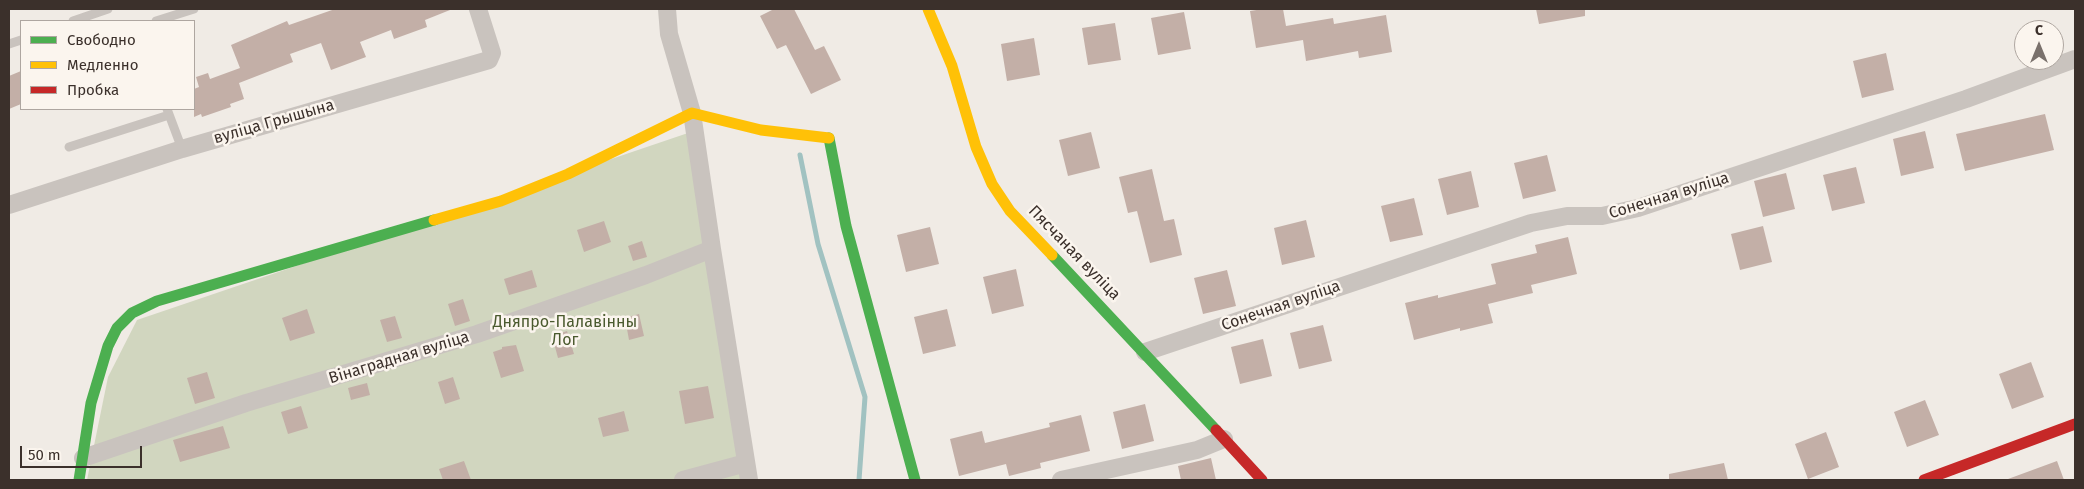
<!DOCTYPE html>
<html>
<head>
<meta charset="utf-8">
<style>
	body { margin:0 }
	#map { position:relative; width:2084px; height:489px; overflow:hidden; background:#f0ebe5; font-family:"Fira Sans",sans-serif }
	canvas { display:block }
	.frame { position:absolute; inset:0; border:10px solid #3b302b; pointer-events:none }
	.legend { position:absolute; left:20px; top:20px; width:175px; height:90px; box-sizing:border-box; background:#fbf5ee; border:1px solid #aea6a0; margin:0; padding:6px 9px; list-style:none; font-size:15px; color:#3b302b }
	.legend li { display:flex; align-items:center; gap:10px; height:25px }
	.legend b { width:25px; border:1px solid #aea6a0 }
	.north { position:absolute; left:2014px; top:20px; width:50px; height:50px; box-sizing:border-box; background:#fbf5ee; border:1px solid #aea6a0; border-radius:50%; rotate:0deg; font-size:14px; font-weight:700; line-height:20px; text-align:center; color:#3b302b }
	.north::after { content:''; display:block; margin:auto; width:18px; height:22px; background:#7a716c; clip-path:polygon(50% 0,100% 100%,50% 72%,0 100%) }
	.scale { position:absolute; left:20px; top:446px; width:122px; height:22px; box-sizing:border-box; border:2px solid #3b302b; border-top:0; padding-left:6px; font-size:15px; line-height:18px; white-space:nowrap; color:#3b302b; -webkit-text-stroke:4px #fbf5ee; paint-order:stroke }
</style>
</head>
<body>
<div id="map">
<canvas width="2084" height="489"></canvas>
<div class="frame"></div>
<ul class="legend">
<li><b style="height:6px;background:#4caf50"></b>Свободно</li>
<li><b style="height:6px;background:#ffc107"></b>Медленно</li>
<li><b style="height:6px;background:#c62828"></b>Пробка</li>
</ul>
<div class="north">С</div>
<div class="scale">50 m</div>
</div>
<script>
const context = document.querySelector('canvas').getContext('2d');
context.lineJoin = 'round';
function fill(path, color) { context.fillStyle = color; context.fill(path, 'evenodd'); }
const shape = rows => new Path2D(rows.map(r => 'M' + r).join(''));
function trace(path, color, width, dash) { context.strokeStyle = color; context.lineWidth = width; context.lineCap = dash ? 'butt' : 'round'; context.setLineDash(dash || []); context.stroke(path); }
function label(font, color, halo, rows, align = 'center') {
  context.font = font + ' "Fira Sans",sans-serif'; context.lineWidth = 5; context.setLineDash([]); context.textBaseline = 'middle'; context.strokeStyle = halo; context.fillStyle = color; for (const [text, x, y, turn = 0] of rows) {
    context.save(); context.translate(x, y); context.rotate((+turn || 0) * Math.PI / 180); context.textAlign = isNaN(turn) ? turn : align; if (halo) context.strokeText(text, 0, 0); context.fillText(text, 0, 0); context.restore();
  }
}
fill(shape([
	[688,133,741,480,87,480,108,377,137,320]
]), '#d1d6bf');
trace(shape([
	[800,155,818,244,865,397,859,480]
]), '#a1c2c1', 5);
fill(shape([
	[335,9,450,10,425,20,427,27,394,39,391,30,360,42,366,57,331,70,321,43,290,54,293,62,239,83,244,99,230,104,231,107,202,117,201,114,194,117,194,89,199,87,196,77,208,73,210,79,240,68,231,45,287,21,289,25],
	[774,9,794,9,815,50,824,46,841,80,811,94,786,45,777,49,760,16],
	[1263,9,1283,9,1286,26,1333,18,1334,24,1386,15,1392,52,1359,58,1358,51,1306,61,1303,40,1256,48,1250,11],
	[1536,9,1585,9,1585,16,1539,24],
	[1184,12,1191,49,1158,55,1151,18],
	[1115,23,1121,60,1088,65,1082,28],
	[1034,38,1040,75,1007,81,1001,44],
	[1886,53,1894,90,1862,98,1853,61],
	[21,71,21,104,9,109,9,76],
	[2045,114,2054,150,1965,171,1956,134],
	[1925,131,1934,168,1901,176,1893,139],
	[1091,132,1100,168,1068,176,1059,140],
	[1547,155,1556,191,1523,199,1514,163],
	[1856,167,1865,203,1832,211,1823,175],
	[1152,169,1164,221,1174,219,1182,255,1150,263,1137,211,1128,213,1119,177],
	[1471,171,1479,207,1447,215,1438,179],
	[1786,173,1795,209,1763,217,1754,181],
	[1414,198,1423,235,1390,242,1381,206],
	[1306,220,1315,257,1282,265,1274,228],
	[604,221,611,242,584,252,577,230],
	[1763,226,1772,262,1740,270,1731,234],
	[930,227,939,264,906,272,897,235],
	[1568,237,1577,274,1531,285,1533,293,1488,304,1493,323,1460,331,1460,328,1414,340,1405,303,1438,295,1438,298,1496,284,1491,264,1537,253,1535,245],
	[642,241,647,257,633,261,628,246],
	[1016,269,1024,306,992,314,983,277],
	[532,270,537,287,509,295,504,279],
	[1227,270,1236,306,1203,314,1194,278],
	[463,299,470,321,455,326,448,304],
	[307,309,315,333,290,341,282,318],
	[947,309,956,346,923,354,914,317],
	[639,314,644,336,629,340,625,318],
	[395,316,402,338,387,342,380,320],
	[1323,325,1332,361,1299,369,1290,333],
	[567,331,574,354,558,358,552,336],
	[1263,339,1272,376,1240,384,1231,347],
	[516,345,524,371,501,378,493,352,502,349,502,347],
	[2031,362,2044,397,2012,409,1999,374],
	[207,372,215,398,195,404,187,378],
	[453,377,460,399,445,404,438,382],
	[367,383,370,395,351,400,348,388],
	[708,386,714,418,685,424,679,391],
	[1925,400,1939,435,1907,447,1894,412],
	[1145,404,1154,441,1122,449,1113,412],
	[301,406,308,428,288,434,281,412],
	[624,411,629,431,603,437,598,418],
	[1081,415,1090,451,1040,463,1041,468,1009,476,1006,464,959,476,950,439,982,431,985,443,1050,427,1049,423],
	[223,426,230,448,180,462,173,440],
	[1826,432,1839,467,1808,479,1795,444],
	[1211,458,1216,480,1181,480,1178,466],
	[464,461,471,480,443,480,439,469],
	[2057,461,2064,480,2008,480,2008,479],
	[1724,463,1728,480,1669,480,1669,474]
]), '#c3afa7');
trace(shape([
	[73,21,108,9],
	[156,21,194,9],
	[9,44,21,40],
	[167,109,182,149],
	[69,147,169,115]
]), '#c9c3be', 9);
trace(shape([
	[667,9,669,34,692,113,712,249,749,480],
	[9,205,182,149,489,60,492,53,478,9],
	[1145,352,1531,223,1567,216,1602,216,1638,208,1966,99,2075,59],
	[83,458,246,403,477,334,646,275,712,249],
	[683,480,746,463],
	[1061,480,1197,450,1224,439]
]), '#c9c3be', 18);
trace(shape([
	[829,138,846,226,915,480],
	[1052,255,1216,430],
	[79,480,91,403,108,346,117,328,132,313,157,301,434,220]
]), '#4caf50', 11);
trace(shape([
	[928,9,952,66,976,147,992,184,1010,211,1052,255],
	[434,220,501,201,568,174,692,113,761,130,829,138]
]), '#ffc107', 11);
trace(shape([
	[1216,430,1262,480],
	[1924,480,2075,424]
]), '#c62828', 11);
label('16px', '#3b302b', '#fbf5ee', [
	["вуліца Грышына",274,122,-16],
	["Сонечная вуліца",1669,196,-17],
	["Пясчаная вуліца",1074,253,46],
	["Сонечная вуліца",1281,306,-19],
	["Вінаградная вуліца",399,358,-17]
]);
label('16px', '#4a5a2e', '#fbf5ee', [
	["Дняпро-Палавінны",565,323],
	["Лог",565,341]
]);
</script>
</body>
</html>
